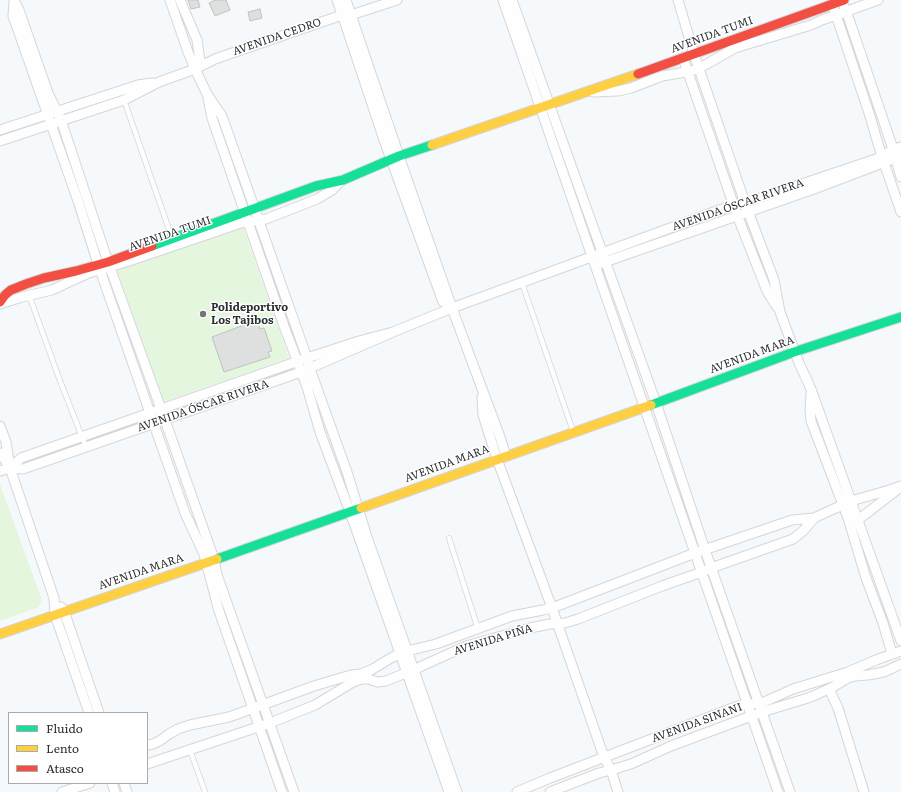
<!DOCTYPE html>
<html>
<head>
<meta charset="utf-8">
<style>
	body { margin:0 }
	#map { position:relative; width:901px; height:792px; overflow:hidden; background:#f6f9fc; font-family:Literata,serif }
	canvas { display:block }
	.legend { position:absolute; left:8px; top:712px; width:140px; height:72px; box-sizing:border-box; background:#fff; border:1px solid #ababac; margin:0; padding:5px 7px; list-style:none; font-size:12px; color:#2c2e30 }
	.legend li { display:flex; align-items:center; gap:8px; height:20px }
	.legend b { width:20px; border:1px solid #ababac }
</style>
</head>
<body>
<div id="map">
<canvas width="901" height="792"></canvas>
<ul class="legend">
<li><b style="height:5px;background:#16e098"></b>Fluido</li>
<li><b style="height:5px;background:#ffcf43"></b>Lento</li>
<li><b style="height:5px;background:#f24e42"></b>Atasco</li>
</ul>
</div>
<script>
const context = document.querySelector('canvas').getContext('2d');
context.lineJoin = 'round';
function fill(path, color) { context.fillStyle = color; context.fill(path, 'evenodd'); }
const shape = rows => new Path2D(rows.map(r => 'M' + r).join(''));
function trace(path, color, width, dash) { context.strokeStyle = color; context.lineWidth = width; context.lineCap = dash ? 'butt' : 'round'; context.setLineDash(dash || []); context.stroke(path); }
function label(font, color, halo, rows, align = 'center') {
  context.font = font + ' Literata,serif'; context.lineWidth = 3; context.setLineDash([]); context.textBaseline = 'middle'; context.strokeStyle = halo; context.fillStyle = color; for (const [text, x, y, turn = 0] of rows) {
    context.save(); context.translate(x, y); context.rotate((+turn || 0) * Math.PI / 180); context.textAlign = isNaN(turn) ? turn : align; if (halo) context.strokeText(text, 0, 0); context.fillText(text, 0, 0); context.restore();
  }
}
fill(shape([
	[243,226,289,358,163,402,117,270],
	[0,484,42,600,39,607,0,621]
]), '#e4f6dd');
const building = shape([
	[188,0,198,0,200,7,191,9,188,0],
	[215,0,226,0,230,10,215,16,209,3,215,0],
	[260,9,262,18,250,21,248,12,260,9],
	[252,322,254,326,258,324,260,329,264,328,272,351,268,352,270,357,224,372,212,337,252,322]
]);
fill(building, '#dedfdf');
trace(building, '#c2c2c2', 1);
const lane = shape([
	[124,100,172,238],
	[522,283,573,431],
	[29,295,59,378,86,447],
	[449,538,478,629],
	[190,750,205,792]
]);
const street = shape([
	[14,0,19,10,48,93,61,120,108,262,165,420,214,559,217,575,294,792],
	[14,0,13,16,78,201,100,270,185,513,204,554,219,611,282,792],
	[170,0,188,52,195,69,207,94,222,116,307,358,310,369,347,472,367,537,457,792],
	[180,0,197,40,200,61,195,69],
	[337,0,346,26,384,140,443,302],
	[346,0,399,156,452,308,500,437,506,456],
	[503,0,778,792],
	[512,0,656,403,705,550,790,792],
	[678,0,694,54,745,203,774,280,780,312,799,363,806,378,811,389,901,641],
	[844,6,850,22,893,149,901,177],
	[834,9,869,113,882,157,901,212],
	[683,58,737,215,767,291,777,307],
	[593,92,618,91,631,88,662,76,692,71,705,65,735,48,811,25,822,20,878,0],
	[208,99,212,118,284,326,307,387,320,432,350,512,449,792],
	[0,130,138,85,152,83],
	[0,141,124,100,159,82,195,69,215,59,342,15,351,15,397,0],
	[599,264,814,189,901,156],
	[0,304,22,297,52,290,69,282,89,273,129,261,241,223,266,219,317,199,332,190,342,180],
	[393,332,452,308,733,205,745,203,882,157,893,149,901,147],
	[811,393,810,411,811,421,848,518,866,578,883,623,892,654],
	[482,397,483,415,497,459,552,608,604,757,611,770,618,792],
	[0,426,6,442,10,468,54,598,55,615,89,713],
	[0,453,8,465],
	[0,471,10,468,23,469,301,372,393,332,359,341,307,358,21,458,10,468],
	[858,520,898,489],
	[61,607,64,611,99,713],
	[829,689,838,708,864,792],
	[147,745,153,744,161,740,169,734,178,729,190,725,229,717,314,686,351,675,361,674,371,670,391,658,403,652,436,644,512,616,543,610,552,608,695,553,792,520,814,518,851,501,886,491,901,486],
	[147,764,270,723,315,705,353,682,362,679,368,679,378,682,386,681,413,670,466,646,530,628,550,624,565,623,578,619,662,586,702,572,711,568,793,539,803,531,814,518],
	[112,783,115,792],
	[124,783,127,792],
	[62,792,90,783],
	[517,792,550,778,738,706,764,702,793,689,848,672,876,660,901,651],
	[550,792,599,773,611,770,631,764,671,746,762,712,811,697,833,687,848,678,855,676,868,675,884,672,901,664]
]);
const fast = shape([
	[152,246,316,186,343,180,399,156,432,145],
	[651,405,794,352,901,317],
	[217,559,361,508]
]);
const slow = shape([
	[432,145,638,74],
	[361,508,651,405],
	[0,634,217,559]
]);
const jam = shape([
	[638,74,844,0],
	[0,302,5,295,11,290,26,284,44,278,76,271,108,262,152,246]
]);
trace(lane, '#d4d6d9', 6);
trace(street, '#d4d6d9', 11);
trace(fast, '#d4d6d9', 11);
trace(slow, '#d4d6d9', 11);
trace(jam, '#d4d6d9', 11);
trace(lane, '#fefeff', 4.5);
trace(street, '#fefeff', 9);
trace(fast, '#16e098', 9);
trace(slow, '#ffcf43', 9);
trace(jam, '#f24e42', 9);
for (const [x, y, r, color] of [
	[203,314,4,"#737577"]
]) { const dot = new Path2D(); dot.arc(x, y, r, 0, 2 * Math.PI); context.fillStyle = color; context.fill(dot); trace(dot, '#fff', 1.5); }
label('11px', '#2c2e30', '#fff', [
	["AVENIDA TUMI",712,35,-20],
	["AVENIDA CEDRO",277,37,-19],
	["AVENIDA ÓSCAR RIVERA",738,205,-19],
	["AVENIDA TUMI",170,234,-19],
	["AVENIDA MARA",752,355,-20],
	["AVENIDA ÓSCAR RIVERA",203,406,-19],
	["AVENIDA MARA",447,464,-20],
	["AVENIDA MARA",141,572,-19],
	["AVENIDA PIÑA",493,640,-17],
	["AVENIDA SINANI",697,723,-20]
]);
label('bold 11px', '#2c2e30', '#fff', [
	["Polideportivo",211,308],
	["Los Tajibos",211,321]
], 'left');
</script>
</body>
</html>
